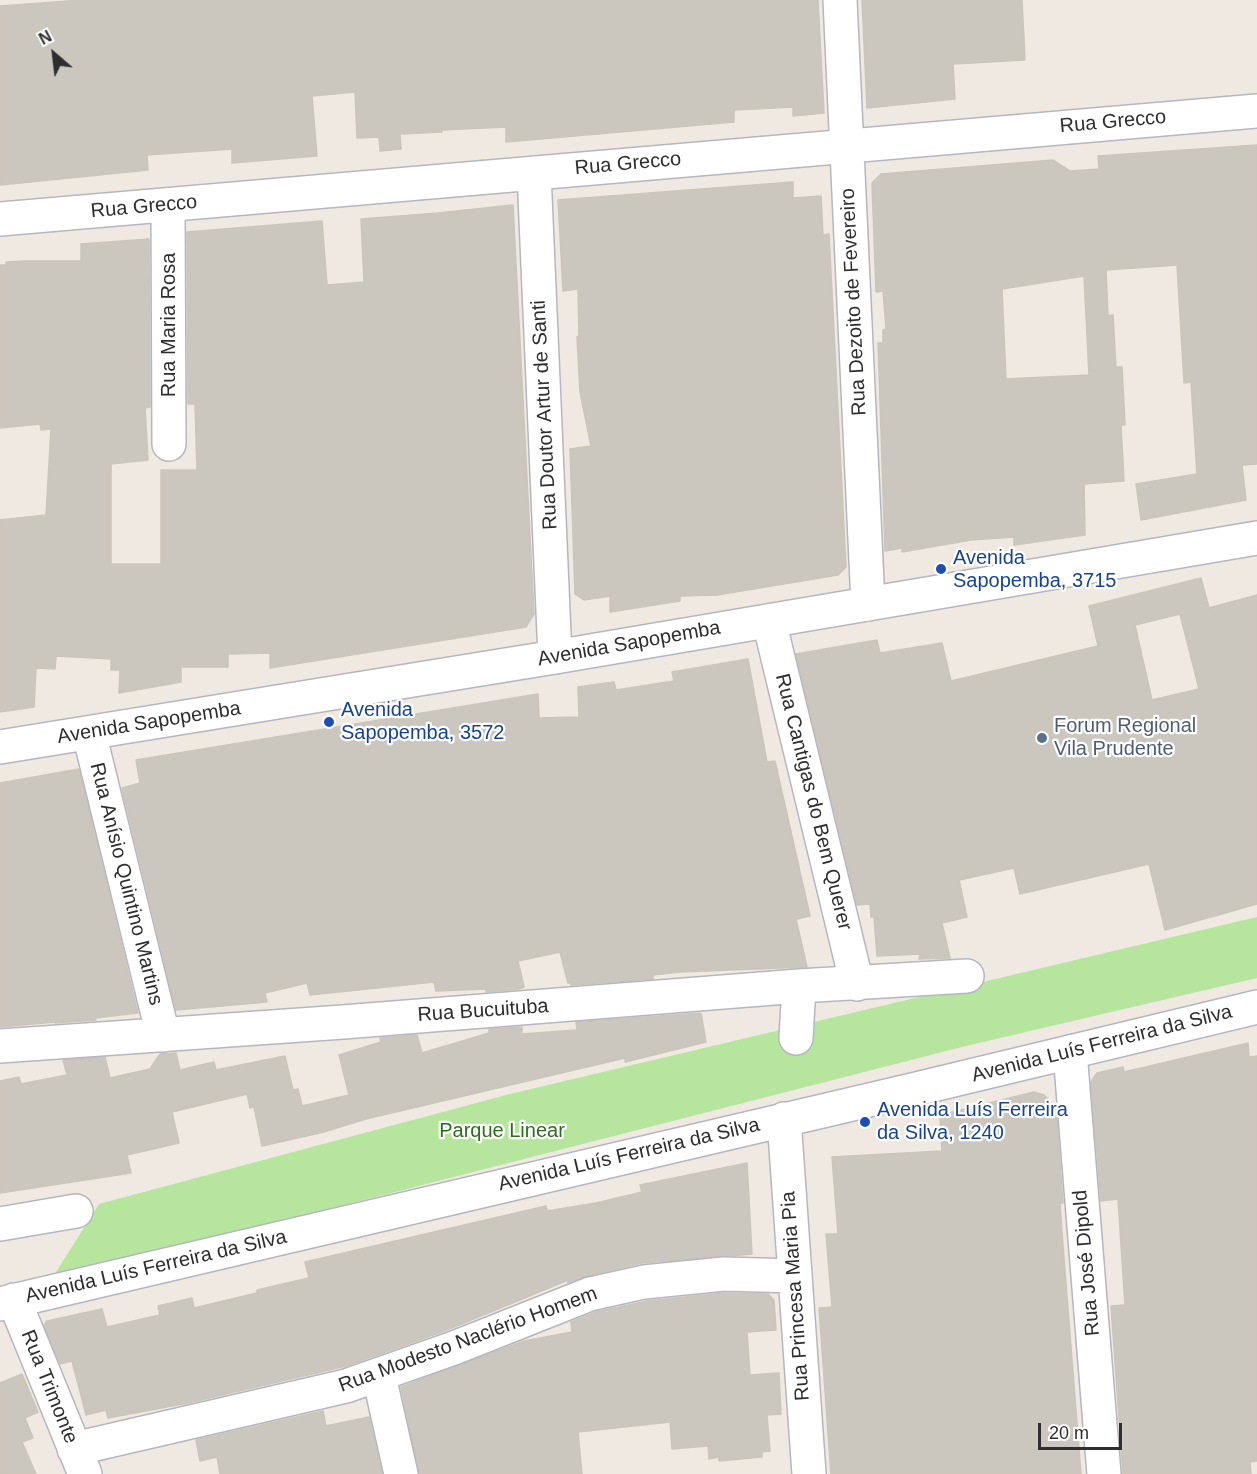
<!DOCTYPE html>
<html>
<head>
<meta charset="utf-8">
<style>
	body { margin:0 }
	#map { position:relative; width:1257px; height:1474px; overflow:hidden; background:#efe9e1; font-family:Helvetica,sans-serif }
	canvas { display:block }
	.north { position:absolute; left:24px; top:24px; width:60px; height:60px; -webkit-text-stroke:4px #fff; paint-order:stroke; rotate:332deg; font-size:16px; font-weight:700; line-height:24px; text-align:center; color:#2e2e2e }
	.north::after { content:''; display:block; margin:auto; width:21px; height:27px; background:#2e2e2e; clip-path:polygon(50% 0,100% 100%,50% 72%,0 100%) }
	.scale { position:absolute; left:1038px; top:1423px; width:84px; height:27px; box-sizing:border-box; border:3px solid #2e2e2e; border-top:0; padding-left:8px; font-size:18px; line-height:21px; white-space:nowrap; color:#2e2e2e; -webkit-text-stroke:4px #fff; paint-order:stroke }
</style>
</head>
<body>
<div id="map">
<canvas width="1257" height="1474"></canvas>
<div class="north">N</div>
<div class="scale">20 m</div>
</div>
<script>
const context = document.querySelector('canvas').getContext('2d');
context.lineJoin = 'round';
function fill(path, color) { context.fillStyle = color; context.fill(path, 'evenodd'); }
const shape = rows => new Path2D(rows.map(r => 'M' + r).join(''));
function trace(path, color, width, dash) { context.strokeStyle = color; context.lineWidth = width; context.lineCap = dash ? 'butt' : 'round'; context.setLineDash(dash || []); context.stroke(path); }
function label(font, color, halo, rows, align = 'center') {
  context.font = font + ' Helvetica,sans-serif'; context.lineWidth = 4.5; context.setLineDash([]); context.textBaseline = 'middle'; context.strokeStyle = halo; context.fillStyle = color; for (const [text, x, y, turn = 0] of rows) {
    context.save(); context.translate(x, y); context.rotate((+turn || 0) * Math.PI / 180); context.textAlign = isNaN(turn) ? turn : align; if (halo) context.strokeText(text, 0, 0); context.fillText(text, 0, 0); context.restore();
  }
}
fill(shape([
	[1257,917,1257,978,966,1046,51,1280,99,1204,510,1094]
]), '#b6e59e');
const building = shape([
	[83,0,818,0,824,113,793,116,793,107,734,110,734,122,506,142,506,127,442,130,442,132,400,134,401,149,380,151,379,137,357,138,355,92,312,96,317,156,232,163,232,149,147,155,148,170,0,185,0,6,83,0],
	[862,0,1022,0,1025,60,953,64,955,99,867,108,862,0],
	[1257,145,1257,464,1242,465,1246,500,1141,520,1136,484,1197,474,1191,382,1184,383,1177,265,1106,270,1108,316,1113,315,1116,367,1122,367,1125,425,1121,425,1124,481,1084,484,1085,535,1014,545,1014,537,971,540,902,552,902,548,885,551,878,343,883,343,883,330,886,329,883,291,876,292,872,183,881,174,1053,160,1070,171,1099,169,1098,156,1257,145],
	[1084,276,1089,375,1006,379,1002,289,1084,276],
	[793,182,793,198,821,196,823,235,829,234,846,567,838,575,717,595,680,596,680,601,610,612,610,596,584,600,575,594,570,449,591,446,580,392,577,337,579,336,578,289,563,291,558,200,793,182],
	[513,205,534,614,526,627,270,668,270,653,228,654,228,667,181,667,181,682,119,693,120,670,111,670,111,659,56,656,55,669,36,668,34,707,0,712,0,520,46,515,51,429,41,430,40,424,0,428,0,265,6,265,6,262,23,261,81,261,81,244,149,239,150,407,145,408,148,460,111,464,111,564,161,564,161,470,197,470,195,404,188,404,187,232,322,221,327,285,364,282,361,219,438,213,513,205],
	[1201,578,1209,608,1257,595,1257,904,1165,930,1149,864,1020,894,1014,868,959,880,967,917,942,923,950,958,919,959,920,954,877,956,874,917,871,917,870,904,857,905,796,654,877,640,880,653,942,643,951,681,1098,646,1089,606,1201,578],
	[1180,614,1199,689,1152,700,1135,625,1180,614],
	[748,659,767,762,775,761,810,916,796,919,807,967,680,972,653,975,653,979,571,985,571,983,568,983,560,952,518,961,524,987,519,989,486,992,486,989,436,991,434,982,310,995,307,983,265,993,267,1002,176,1010,122,788,140,783,136,760,538,694,539,718,579,717,578,687,614,682,616,690,674,681,672,672,748,659],
	[79,769,138,1013,95,1018,96,1020,55,1023,55,1022,0,1027,0,783,79,769],
	[701,1013,706,1042,625,1062,625,1058,366,1119,324,1132,262,1146,254,1107,250,1108,247,1094,172,1112,179,1143,127,1155,131,1173,0,1193,0,1081,19,1077,21,1084,67,1075,63,1060,105,1057,110,1078,150,1069,160,1054,176,1053,180,1070,214,1062,216,1070,285,1056,293,1090,298,1089,302,1106,349,1095,339,1055,381,1042,380,1038,417,1035,422,1053,489,1033,489,1029,522,1027,522,1034,577,1030,576,1022,701,1013],
	[1248,1043,1249,1057,1257,1056,1257,1461,1250,1462,1251,1474,1123,1474,1111,1306,1125,1305,1118,1199,1101,1201,1091,1082,1097,1073,1123,1067,1124,1072,1248,1043],
	[1034,1092,1044,1095,1056,1108,1063,1203,1060,1203,1062,1233,1081,1474,831,1474,819,1308,832,1307,826,1234,838,1234,832,1157,942,1151,940,1115,1034,1092],
	[747,1163,752,1254,642,1263,586,1276,568,1283,568,1280,447,1330,346,1366,188,1403,108,1418,106,1410,86,1415,72,1361,60,1364,44,1325,47,1321,102,1309,107,1327,160,1315,158,1306,192,1298,194,1308,257,1293,257,1290,309,1278,305,1262,546,1206,547,1211,596,1203,642,1192,640,1185,747,1163],
	[725,1293,768,1294,774,1300,776,1330,747,1332,750,1375,779,1373,781,1414,767,1415,770,1451,762,1452,762,1457,719,1461,719,1457,709,1459,708,1446,672,1449,670,1422,578,1432,582,1474,419,1474,401,1387,524,1341,572,1332,571,1322,596,1312,647,1301,725,1293],
	[22,1374,38,1412,25,1418,33,1438,22,1442,36,1474,0,1474,0,1383,22,1374],
	[323,1411,326,1426,369,1417,382,1474,220,1474,217,1457,200,1461,196,1440,323,1411]
]);
fill(building, '#cbc7bf');
trace(building, '#cbc5ba', 1.5);
const minor = shape([
	[840,0,868,604],
	[534,173,555,657],
	[168,205,169,444],
	[0,219,1257,111],
	[769,621,857,984],
	[89,733,163,1035],
	[796,1038,799,986],
	[0,1046,343,1022,799,986,967,976],
	[1070,1052,1104,1474],
	[784,1119,809,1474],
	[0,1224,76,1211],
	[14,1300,85,1474],
	[379,1376,401,1474],
	[74,1449,346,1386,454,1348,590,1294,644,1282,724,1274,795,1276]
]);
const tertiary = shape([
	[0,1304,912,1090,1257,1007]
]);
const secondary = shape([
	[0,747,555,657,1257,538]
]);
trace(minor, '#b4b7c1', 36);
trace(tertiary, '#b4b7c1', 36);
trace(secondary, '#b4b7c1', 36);
trace(minor, '#fff', 33);
trace(tertiary, '#fff', 33);
trace(secondary, '#fff', 33);
for (const [x, y, r, color] of [
	[941,569,6,"#1a4fb4"],
	[329,722,6,"#1a4fb4"],
	[1042,738,6,"#5c6f8a"],
	[865,1122,6,"#1a4fb4"]
]) { const dot = new Path2D(); dot.arc(x, y, r, 0, 2 * Math.PI); context.fillStyle = color; context.fill(dot); trace(dot, '#fff', 2); }
label('20px', '#2e2e2e', '#fff', [
	["Rua Grecco",1113,122,-5],
	["Rua Grecco",628,164,-5],
	["Rua Grecco",144,207,-5],
	["Rua Dezoito de Fevereiro",854,302,-93],
	["Rua Maria Rosa",169,325,-90],
	["Rua Doutor Artur de Santi",545,415,-93],
	["Avenida Sapopemba",629,644,-10],
	["Avenida Sapopemba",149,723,-9],
	["Rua Cantigas do Bem Querer",813,802,76],
	["Rua Anísio Quintino Martins",126,884,76],
	["Rua Bucuituba",483,1011,-4],
	["Avenida Luís Ferreira da Silva",1102,1044,-14],
	["Avenida Luís Ferreira da Silva",629,1155,-13],
	["Rua José Dipold",1087,1263,-95],
	["Avenida Luís Ferreira da Silva",156,1267,-13],
	["Rua Princesa Maria Pia",796,1296,-94],
	["Rua Modesto Naclério Homem",468,1340,-20],
	["Rua Trimonte",49,1387,68]
]);
label('20px', '#164399', '#fff', [
	["Avenida",953,558],
	["Sapopemba, 3715",953,581],
	["Avenida",341,710],
	["Sapopemba, 3572",341,733],
	["Avenida Luís Ferreira",877,1110],
	["da Silva, 1240",877,1133]
], 'left');
label('20px', '#4e5e75', '#fff', [
	["Forum Regional",1054,726],
	["Vila Prudente",1054,749]
], 'left');
label('20px', '#2c6e1b', '#fff', [
	["Parque Linear",502,1131]
]);
</script>
</body>
</html>
